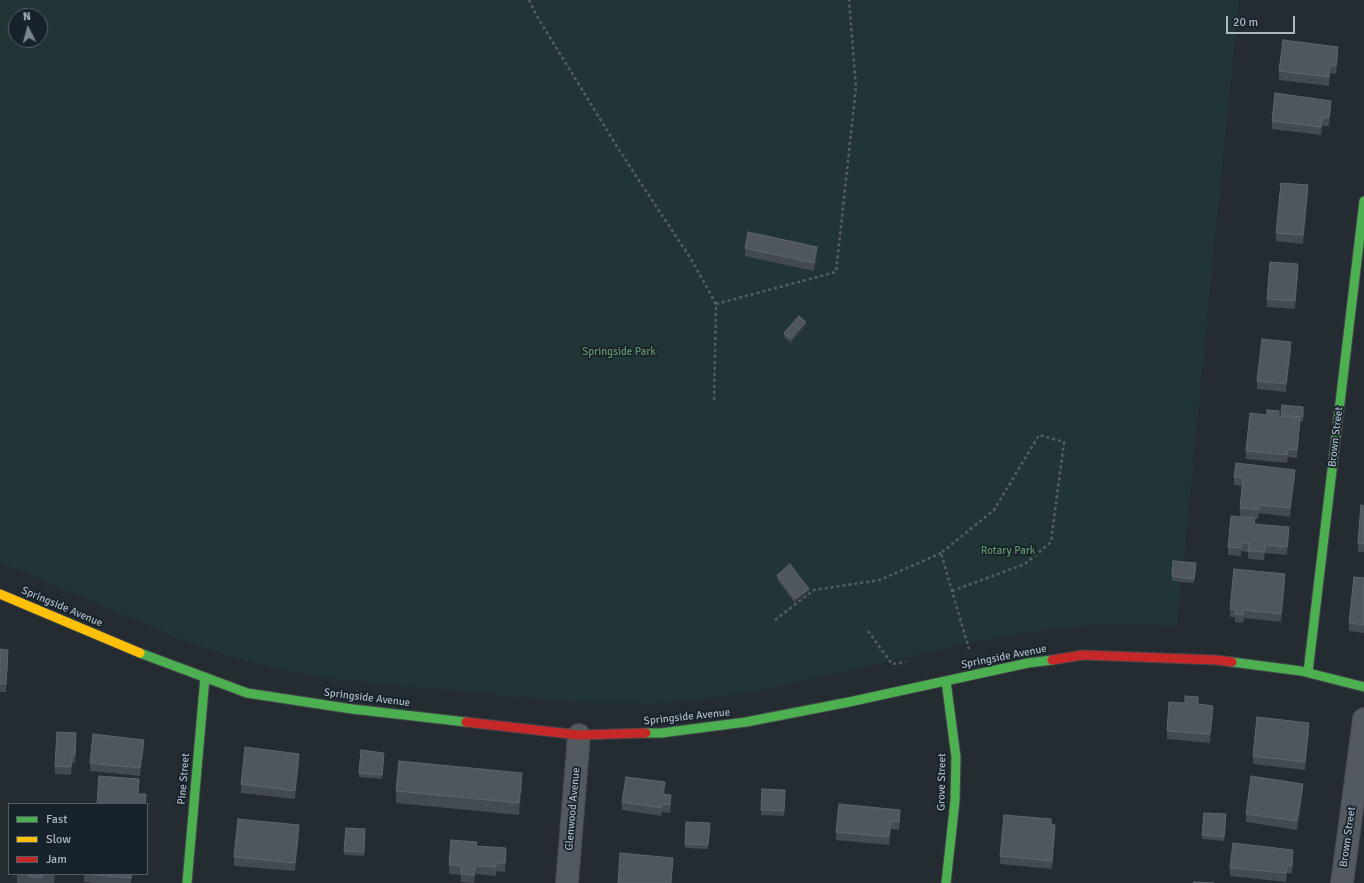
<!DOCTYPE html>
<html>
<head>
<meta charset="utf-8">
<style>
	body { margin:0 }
	#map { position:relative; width:1364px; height:883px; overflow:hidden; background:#242b31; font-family:Signika,sans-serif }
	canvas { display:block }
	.legend { position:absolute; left:8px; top:803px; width:140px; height:72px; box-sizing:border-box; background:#17222b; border:1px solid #525e68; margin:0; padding:5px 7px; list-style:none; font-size:12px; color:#abb7c4 }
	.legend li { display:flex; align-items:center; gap:8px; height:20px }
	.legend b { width:20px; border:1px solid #525e68 }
	.north { position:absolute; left:8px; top:8px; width:40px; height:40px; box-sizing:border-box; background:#17222b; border:1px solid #525e68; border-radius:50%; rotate:354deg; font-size:11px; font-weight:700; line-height:16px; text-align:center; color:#abb7c4 }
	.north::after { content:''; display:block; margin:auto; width:14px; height:18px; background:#7c8691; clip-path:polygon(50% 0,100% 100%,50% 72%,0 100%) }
	.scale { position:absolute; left:1226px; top:16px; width:69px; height:18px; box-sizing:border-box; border:2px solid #abb7c4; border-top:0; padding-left:5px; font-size:12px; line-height:14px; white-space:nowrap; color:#abb7c4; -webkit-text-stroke:3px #17222b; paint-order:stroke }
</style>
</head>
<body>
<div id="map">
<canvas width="1364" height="883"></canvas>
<ul class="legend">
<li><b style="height:5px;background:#4caf50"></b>Fast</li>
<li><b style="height:5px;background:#ffc107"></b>Slow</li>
<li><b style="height:5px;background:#c62828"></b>Jam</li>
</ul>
<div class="north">N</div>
<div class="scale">20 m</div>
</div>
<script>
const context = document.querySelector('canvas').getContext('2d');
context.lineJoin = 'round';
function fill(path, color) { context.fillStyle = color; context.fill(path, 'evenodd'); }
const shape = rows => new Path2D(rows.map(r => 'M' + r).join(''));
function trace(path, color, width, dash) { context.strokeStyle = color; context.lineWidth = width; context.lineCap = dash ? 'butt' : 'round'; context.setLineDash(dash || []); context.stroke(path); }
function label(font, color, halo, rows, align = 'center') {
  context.font = font + ' Signika,sans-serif'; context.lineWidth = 3.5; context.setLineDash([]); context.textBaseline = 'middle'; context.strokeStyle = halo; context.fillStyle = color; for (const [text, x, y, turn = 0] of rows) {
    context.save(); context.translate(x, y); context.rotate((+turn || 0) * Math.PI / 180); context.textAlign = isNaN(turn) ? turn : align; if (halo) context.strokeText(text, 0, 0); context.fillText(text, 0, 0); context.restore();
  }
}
fill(shape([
	[0,0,1239,0,1177,626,1109,624,1042,630,997,637,767,689,712,698,657,703,573,702,363,682,317,677,272,667,228,656,185,641,0,562],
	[16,16,40,16,40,40,16,40]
]), '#213537');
const street = shape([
	[567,883,579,735],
	[1342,883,1364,719]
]);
const fast = shape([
	[140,653,247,693,352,709,466,722],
	[1232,662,1301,671,1364,687],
	[1308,672,1364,201],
	[946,681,956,757,955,801,946,883],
	[646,733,661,733,746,722,849,702,1028,663,1052,660],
	[187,883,205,677]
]);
const slow = shape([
	[0,594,140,653]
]);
const jam = shape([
	[1052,660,1083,655,1216,660,1232,662],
	[466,722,579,735,646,733]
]);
trace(street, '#42474c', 24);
trace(fast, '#42474c', 11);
trace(slow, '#42474c', 11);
trace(jam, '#42474c', 11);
trace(shape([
	[529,0,538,18,621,153,691,259,716,304,714,402],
	[716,304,836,272,856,87,849,0],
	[952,591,1025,564,1051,542,1064,442,1039,435,994,510,941,553,952,591,969,649],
	[775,620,814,590,880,580,941,553],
	[868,631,892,664,906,662]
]), '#565d63', 2.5, [3, 3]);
trace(street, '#535960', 22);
trace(fast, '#4caf50', 9);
trace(slow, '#ffc107', 9);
trace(jam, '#c62828', 9);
fill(shape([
	[1338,55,1336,74,1330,73,1329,86,1279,80,1279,71],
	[1331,109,1329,126,1323,126,1321,135,1272,129,1272,121],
	[1308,194,1303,244,1276,241,1276,233],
	[745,248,817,255,814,271,745,256],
	[1298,273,1295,309,1267,307,1267,299],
	[806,326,791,343,784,337,784,333],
	[1291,350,1286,392,1257,389,1257,381],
	[1282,405,1303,411,1303,422,1300,421,1297,458,1288,457,1287,463,1246,459,1246,451,1279,416,1281,416],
	[1234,477,1295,478,1290,517,1259,513,1258,519,1240,516,1240,508,1242,486,1234,485],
	[1364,506,1364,552,1358,552,1358,543],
	[1255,524,1289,535,1287,555,1265,553,1264,560,1248,559,1248,552,1241,551,1241,556,1228,555,1228,547],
	[1196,568,1194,583,1172,581,1172,576],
	[777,575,809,593,795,603,777,579],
	[1364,578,1364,633,1349,631,1349,623],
	[1285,583,1281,622,1244,618,1243,623,1235,622,1235,617,1230,617,1230,609],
	[0,649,8,658,6,692,0,692],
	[1198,704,1213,714,1210,743,1167,739,1167,731],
	[1309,731,1305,770,1253,764,1253,756],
	[76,742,75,763,72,763,71,775,55,774,55,766],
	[144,748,140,776,90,771,90,763],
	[384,757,382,779,359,777,359,773],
	[299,762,295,799,241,793,241,784],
	[522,785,519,815,396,803,396,791],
	[762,789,785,790,784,816,761,815],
	[665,791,664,794,671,803,670,813,662,812,661,816,622,810,622,802],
	[1303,792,1297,830,1246,822,1246,814],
	[900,818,899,830,891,829,889,845,836,840,836,832],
	[1226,819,1224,841,1202,839,1202,835],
	[686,822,710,827,708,849,685,848],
	[1051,824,1055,833,1052,869,1000,864,1000,856],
	[346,828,365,829,364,856,344,855],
	[299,833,295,871,234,866,234,857],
	[477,846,506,857,505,872,496,871,496,876,475,874,474,883,461,882,461,875,449,874,449,865],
	[1293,858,1292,874,1287,873,1286,882,1230,876,1230,868],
	[17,874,55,874,54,883,17,883],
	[84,874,132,874,131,883,94,883,84,882]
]), '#444a51');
fill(shape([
	[1338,47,1338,55,1336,74,1336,66],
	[1330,65,1330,73,1329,86,1329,77],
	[1331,101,1331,109,1329,126,1329,118],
	[1323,117,1323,126,1321,135,1321,127],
	[1308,185,1308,194,1303,244,1303,235],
	[817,247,817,255,814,271,814,263],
	[1298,264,1298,273,1295,309,1295,301],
	[806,322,806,326,791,343,791,339],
	[1291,342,1291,350,1286,392,1286,384],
	[1300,418,1300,427,1297,458,1297,450],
	[1295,470,1295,478,1290,517,1290,508],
	[1289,527,1289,535,1287,555,1287,547],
	[1285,574,1285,583,1281,622,1281,614],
	[809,589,809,593,795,603,795,599],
	[8,650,8,658,6,692,6,684],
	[1213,706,1213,714,1210,743,1210,734],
	[1309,723,1309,731,1305,770,1305,762],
	[76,733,76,742,75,763,75,755],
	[144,740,144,748,140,776,140,768],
	[299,754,299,762,295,799,295,791],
	[522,773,522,785,519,815,519,803],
	[665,782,665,791,663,802,663,794],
	[1303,784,1303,792,1297,830,1297,821],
	[671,795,671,803,670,813,670,805],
	[900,810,900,818,899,830,899,822],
	[891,821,891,829,889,845,889,837],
	[299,825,299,833,295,871,295,863],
	[1055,825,1055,833,1052,869,1052,861],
	[506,848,506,857,505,872,505,863],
	[1293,850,1293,858,1292,874,1292,866],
	[54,874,55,874,54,883]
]), '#32393f');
const building = shape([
	[1283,40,1338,47,1336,66,1330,65,1329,77,1279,71,1283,40],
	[1275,93,1331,101,1329,118,1323,117,1321,127,1272,121,1275,93],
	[1281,183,1308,185,1303,235,1276,233,1281,183],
	[748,232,817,247,814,263,745,248,748,232],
	[1270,262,1298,264,1295,301,1267,299,1270,262],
	[799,316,806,322,791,339,784,333,799,316],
	[1262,339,1291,342,1286,384,1257,381,1262,339],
	[1282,405,1303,407,1303,417,1281,415,1282,405],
	[1267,410,1279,411,1279,416,1300,418,1297,450,1288,449,1287,455,1246,451,1250,413,1267,415,1267,410],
	[1236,463,1295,470,1290,508,1259,505,1258,510,1240,508,1243,478,1234,477,1236,463],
	[1361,505,1364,506,1364,544,1358,543,1361,505],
	[1231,516,1255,518,1254,524,1289,527,1287,547,1265,545,1264,552,1248,551,1249,543,1241,543,1241,548,1228,547,1231,516],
	[1173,561,1196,563,1194,579,1172,576,1173,561],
	[790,564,809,589,795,599,777,575,790,564],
	[1234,569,1285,574,1281,614,1244,610,1243,615,1235,614,1235,609,1230,609,1234,569],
	[1354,577,1364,578,1364,625,1349,623,1354,577],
	[0,649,8,650,6,684,0,684,0,649],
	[1185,696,1198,697,1198,704,1213,706,1210,734,1167,731,1169,702,1185,703,1185,696],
	[1257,717,1309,723,1305,762,1253,756,1257,717],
	[57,732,76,733,75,755,72,755,71,767,55,766,57,732],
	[93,734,144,740,140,768,90,763,93,734],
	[245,747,299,754,295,791,241,784,245,747],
	[361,750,384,753,382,775,359,773,361,750],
	[399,761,522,773,519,803,396,791,399,761],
	[99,776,139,779,138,794,146,794,145,804,97,804,99,776],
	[1251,776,1303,784,1297,821,1246,814,1251,776],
	[626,777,665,782,663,794,671,795,670,805,662,804,661,808,622,802,626,777],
	[762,789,785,790,784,811,761,810,762,789],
	[839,804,900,810,899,822,891,821,889,837,836,832,839,804],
	[1204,813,1226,814,1224,837,1202,835,1204,813],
	[1004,815,1051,819,1051,824,1055,825,1052,861,1000,856,1004,815],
	[238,819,299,825,295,863,234,857,238,819],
	[686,822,710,823,708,845,685,844,686,822],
	[346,828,365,829,364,852,344,851,346,828],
	[451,840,477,842,476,846,506,848,505,863,496,863,496,867,475,866,474,875,461,874,461,866,449,865,451,840],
	[1233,843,1293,850,1292,866,1287,865,1286,873,1230,868,1233,843],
	[620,853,673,858,671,883,618,883,620,853],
	[28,874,42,874,42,878,28,876,28,874],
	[84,874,131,874,131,878,84,874],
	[1194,882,1214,883,1193,883,1194,882]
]);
fill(building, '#4f565d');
trace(building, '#5d656d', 1);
label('11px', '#629569', '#17222b', [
	["Springside Park",619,352],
	["Rotary Park",1008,551]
]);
label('11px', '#abb7c4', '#17222b', [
	["Brown Street",1336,437,-83],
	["Springside Avenue",62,607,23],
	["Springside Avenue",1004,657,-11],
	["Springside Avenue",367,698,7],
	["Springside Avenue",687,717,-6],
	["Pine Street",184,779,-85],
	["Grove Street",942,782,-89],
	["Glenwood Avenue",573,809,-85],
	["Brown Street",1348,837,-82]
]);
</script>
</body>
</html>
